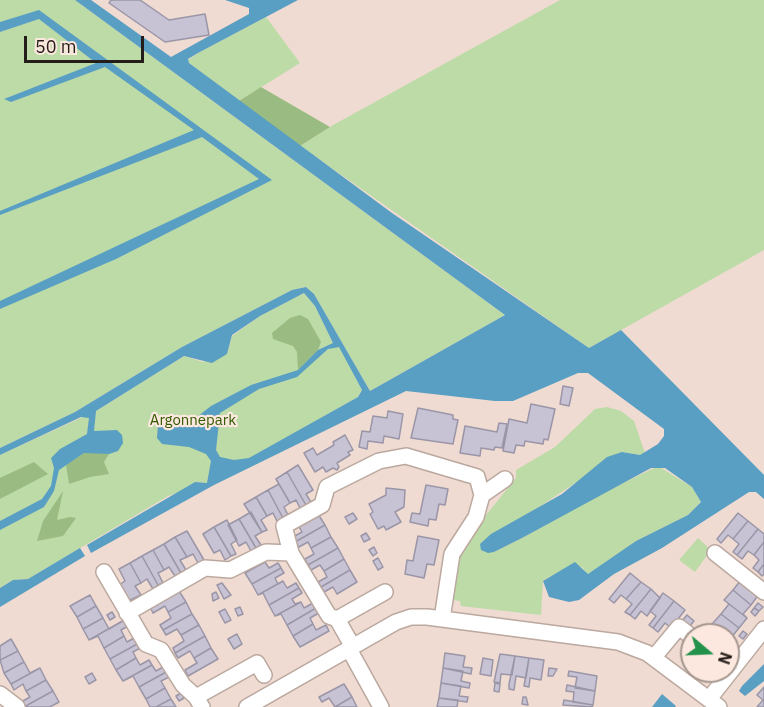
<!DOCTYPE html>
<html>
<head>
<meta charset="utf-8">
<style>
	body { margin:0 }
	#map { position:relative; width:764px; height:707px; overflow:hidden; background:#efdbd1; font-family:"IBM Plex Sans",sans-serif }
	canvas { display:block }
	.north { position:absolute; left:680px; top:623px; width:60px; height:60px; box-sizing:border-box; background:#fce8de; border:2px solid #a69790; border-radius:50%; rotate:109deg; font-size:16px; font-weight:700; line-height:24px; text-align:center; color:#251d1a }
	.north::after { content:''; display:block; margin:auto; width:21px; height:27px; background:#22914a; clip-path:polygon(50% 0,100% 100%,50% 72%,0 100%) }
	.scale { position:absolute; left:24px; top:36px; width:120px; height:27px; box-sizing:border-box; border:3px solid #251d1a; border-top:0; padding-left:8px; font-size:18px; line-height:21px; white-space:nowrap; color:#251d1a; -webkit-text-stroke:4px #fce8de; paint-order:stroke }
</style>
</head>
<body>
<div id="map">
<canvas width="764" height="707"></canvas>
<div class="north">N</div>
<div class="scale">50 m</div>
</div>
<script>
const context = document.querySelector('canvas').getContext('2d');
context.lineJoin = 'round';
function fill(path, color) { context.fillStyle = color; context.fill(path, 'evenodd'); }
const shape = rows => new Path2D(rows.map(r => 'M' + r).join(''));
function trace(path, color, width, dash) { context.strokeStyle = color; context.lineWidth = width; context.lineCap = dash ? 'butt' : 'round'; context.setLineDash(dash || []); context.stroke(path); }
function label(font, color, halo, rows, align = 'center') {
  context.font = font + ' "IBM Plex Sans",sans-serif'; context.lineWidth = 4.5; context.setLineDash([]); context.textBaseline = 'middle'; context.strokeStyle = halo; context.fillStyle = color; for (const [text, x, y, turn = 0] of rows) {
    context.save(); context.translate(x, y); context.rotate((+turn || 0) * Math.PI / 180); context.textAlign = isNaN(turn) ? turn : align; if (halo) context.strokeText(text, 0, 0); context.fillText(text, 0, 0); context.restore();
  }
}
fill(shape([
	[0,0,75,0,505,315,370,391,314,294,306,287,292,290,182,347,75,412,0,448],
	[560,0,764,0,764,250,589,348,300,146,335,124],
	[266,17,300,63,239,101,189,63,188,60,198,53],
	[304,293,315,306,333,343,339,346,362,390,358,397,207,483,195,482,180,492,168,496,28,579,13,580,0,588,0,455,96,411,184,356,203,362,227,354,232,336,260,316],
	[607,407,621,411,634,421,645,453,640,455,622,452,530,513,481,550,494,552,522,538,599,495,658,466,692,487,701,502,688,515,636,541,600,568,587,574,582,567,549,577,543,581,541,615,461,606,460,601,453,600,458,557,465,541,516,478,516,470,555,447,595,409],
	[698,538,711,550,695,572,679,560]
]), '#bcdba7');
fill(shape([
	[261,87,330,127,300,146,239,101],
	[300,315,308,319,321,342,318,350,298,370,297,352,293,346,273,339,272,333,290,318],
	[92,451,109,454,104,462,109,474,90,477,69,484,66,465,84,453],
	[34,462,48,474,0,499,0,478],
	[63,491,57,520,70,517,76,518,63,536,37,541,43,521]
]), '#9abc82');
fill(shape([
	[75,0,91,0,171,57,249,14,249,8,225,0,298,0,198,53,188,59,189,63,392,213,589,348,621,330,764,475,764,499,756,492,749,492,662,548,614,574,579,600,569,602,549,597,543,581,575,562,588,574,636,541,688,515,701,502,692,487,665,468,651,468,522,538,494,552,488,553,481,550,480,544,491,534,562,494,607,457,622,452,640,455,658,444,664,436,664,429,588,373,578,373,513,401,495,401,406,391,214,485,91,553,87,545,195,482,207,483,211,461,206,454,189,447,162,444,157,438,158,424,165,418,197,417,211,406,251,385,298,370,318,350,333,343,315,306,304,293,260,316,232,335,227,354,212,363,184,356,96,411,94,431,117,430,122,435,123,443,118,451,109,454,84,453,59,470,54,491,44,507,0,530,0,521,42,499,51,486,54,468,51,458,60,449,87,434,89,418,81,417,0,455,0,448,75,412,182,347,292,290,306,287,314,294,370,391,505,315],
	[339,347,362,390,358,397,249,458,234,460,220,457,216,450,220,413,259,389,297,377,328,349],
	[39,10,272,180,116,259,0,309,0,301,259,179,202,137,0,215,0,211,194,130,105,67,11,102,4,99,96,63,39,19,0,32,0,22],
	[80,548,85,556,0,607,0,588,13,580,28,579],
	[764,664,764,681,745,696,739,691,742,686],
	[662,694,676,706,675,707,652,707]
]), '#599ec3');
const building = shape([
	[111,0,140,0,169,20,205,14,209,35,165,42,109,3,111,0],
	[563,386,573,388,569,406,560,404,563,386],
	[531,404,555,409,548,440,544,439,543,444,525,441,524,446,516,445,514,453,503,451,509,419,527,423,531,404],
	[418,408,453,415,453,419,458,420,453,444,411,438,418,408],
	[388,411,403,414,399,439,384,436,383,443,368,441,367,449,359,447,362,431,370,432,373,416,387,418,388,411],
	[499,423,507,424,502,448,495,447,494,450,481,448,480,456,460,453,465,426,497,432,499,423],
	[345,435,353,450,348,452,350,455,337,463,339,467,337,470,333,468,326,472,323,467,315,472,304,453,313,448,317,455,334,445,333,442,345,435],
	[298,465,313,490,306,494,312,504,307,507,287,472,298,465],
	[287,472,307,507,301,510,296,500,290,503,276,479,287,472],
	[279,484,290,503,284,507,289,517,284,520,268,490,279,484],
	[426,485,448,489,445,505,439,504,436,520,429,519,428,526,410,522,412,513,420,514,426,485],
	[386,488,405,490,404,507,395,512,401,522,386,530,384,526,378,529,370,514,373,512,369,504,386,495,386,488],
	[268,490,284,520,278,523,273,513,267,516,256,497,268,490],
	[256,497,267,516,261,520,267,530,262,532,244,504,256,497],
	[251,512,262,532,255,536,261,545,256,548,239,519,251,512],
	[353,513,357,519,349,524,345,517,353,513],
	[738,513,748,521,733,539,728,535,721,543,717,539,738,513],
	[318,514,325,525,295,542,293,537,302,532,298,525,318,514],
	[239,519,256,548,251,551,246,542,239,546,228,525,239,519],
	[227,520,237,540,231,544,236,554,231,556,214,527,227,520],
	[748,521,758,529,737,555,733,552,739,544,733,539,748,521],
	[325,525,331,537,311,548,308,542,299,547,295,542,325,525],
	[214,527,231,556,225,560,220,550,214,553,203,534,214,527],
	[758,529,764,534,764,542,754,555,748,551,742,559,737,555,758,529],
	[187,531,204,560,198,563,193,554,187,557,175,537,187,531],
	[366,533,370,539,364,542,361,536,366,533],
	[418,536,439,540,434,565,427,564,424,578,405,574,407,560,413,561,418,536],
	[175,537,187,557,180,560,186,570,181,573,164,544,175,537],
	[331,537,338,548,308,565,305,559,314,554,311,548,331,537],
	[764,542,764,564,758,572,753,568,759,560,754,555,764,542],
	[164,544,181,573,175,576,169,567,164,570,153,550,164,544],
	[374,547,377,553,373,556,369,550,374,547],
	[338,548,344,559,324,571,320,565,311,570,308,565,338,548],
	[153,550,164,570,158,573,163,583,158,585,142,556,153,550],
	[142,556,158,585,153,589,147,579,141,583,130,563,142,556],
	[378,558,383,567,378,570,373,561,378,558],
	[344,559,350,570,321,587,318,582,327,577,324,571,344,559],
	[265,562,269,568,278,563,281,568,252,584,245,573,265,562],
	[130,563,141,583,135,586,141,595,128,601,119,585,125,581,119,569,130,563],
	[764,564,764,574,762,576,758,572,764,564],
	[281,568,284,573,275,578,278,584,283,581,258,595,252,584,281,568],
	[350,570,357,582,337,594,333,587,324,592,321,587,350,570],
	[630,573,641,582,626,599,621,595,614,603,609,599,630,573],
	[741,580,759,594,751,605,733,590,741,580],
	[283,581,287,588,296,583,299,588,269,605,263,593,258,595,283,581],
	[641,582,651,589,630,615,625,612,632,604,626,599,641,582],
	[222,583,231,595,224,599,217,585,222,583],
	[299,588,302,593,292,599,295,604,301,602,275,616,269,605,299,588],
	[651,589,660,598,647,616,641,611,635,619,630,615,651,589],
	[733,590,751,605,743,614,747,618,724,600,733,590],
	[179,591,186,602,168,612,165,606,153,613,150,607,179,591],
	[216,592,219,598,213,601,212,594,216,592],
	[663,593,674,601,653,628,649,625,656,616,650,611,663,593],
	[90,595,96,606,77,617,70,606,90,595],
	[724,600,747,618,739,628,721,614,729,604,724,600],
	[674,601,685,610,671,628,665,623,658,632,653,628,674,601],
	[186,602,192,614,163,630,160,625,171,618,168,612,186,602],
	[301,602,304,608,313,603,316,608,287,625,281,614,275,616,301,602],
	[758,603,763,607,759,611,754,608,758,603],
	[96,606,103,618,83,629,77,617,96,606],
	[240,607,243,614,238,616,235,609,240,607],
	[316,608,319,613,310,618,313,624,293,636,287,625,316,608],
	[754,608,759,611,755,616,751,612,754,608],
	[225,609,231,620,225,623,219,612,225,609],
	[112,612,115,617,110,620,107,615,112,612],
	[192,614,199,625,181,635,177,629,166,635,163,630,192,614],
	[721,614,739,628,730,639,712,624,721,614],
	[687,615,694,621,689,627,682,621,687,615],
	[103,618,109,629,126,619,89,640,83,629,103,618],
	[126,619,130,625,121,630,124,636,104,648,98,636,89,640,126,619],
	[313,624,316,630,326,625,329,631,300,647,293,636,313,624],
	[712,624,726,635,704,634,712,624],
	[199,625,205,636,175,653,173,648,184,641,181,635,199,625],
	[743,631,747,634,743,639,739,636,743,631],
	[237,634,242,644,234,649,228,639,237,634],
	[124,636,127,642,136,637,139,643,110,659,104,648,124,636],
	[205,636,211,648,194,658,190,651,178,658,175,653,205,636],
	[11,639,18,651,0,660,0,646,11,639],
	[139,643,142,647,133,652,136,658,116,670,110,659,139,643],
	[211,648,218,659,188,676,185,670,197,663,194,658,211,648],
	[18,651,24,662,4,673,0,660,18,651],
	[445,653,465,656,463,667,472,668,471,674,443,668,445,653],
	[500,654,515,656,512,675,501,674,500,683,494,682,500,654],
	[515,656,529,658,526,678,516,676,514,690,509,689,509,684,515,656],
	[136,658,140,665,149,660,152,665,123,681,116,670,136,658],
	[483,658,493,660,491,676,480,674,483,658],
	[529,658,544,660,541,680,530,678,529,687,524,686,529,658],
	[24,662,30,673,40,668,11,684,4,673,24,662],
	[152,665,156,671,165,666,168,671,139,687,133,676,123,681,152,665],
	[40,668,46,680,26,691,23,684,14,690,11,684,40,668],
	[443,668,463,671,461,681,470,683,469,688,441,683,443,668],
	[549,668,557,669,553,676,548,676,549,668],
	[168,671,171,676,161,681,165,688,146,699,139,687,168,671],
	[569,671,597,676,595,691,575,688,577,677,568,676,569,671],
	[92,673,96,680,89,684,85,677,92,673],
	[46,680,53,691,24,707,21,702,30,697,26,691,46,680],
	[441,683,461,686,459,696,468,697,467,702,439,698,441,683],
	[495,683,500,684,499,692,494,691,495,683],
	[344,684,352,697,335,707,329,698,322,702,319,697,344,684],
	[567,685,595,691,593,705,573,702,574,692,566,691,567,685],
	[764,687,764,707,757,707,763,700,757,695,764,687],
	[165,688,171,699,156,707,150,707,146,699,165,688],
	[53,691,59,702,50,707,24,707,53,691],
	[181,693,184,698,179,701,176,696,181,693],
	[352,697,357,707,335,707,352,697],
	[523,697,526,697,528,705,522,704,523,697],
	[439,698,458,700,457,707,437,707,439,698],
	[171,699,176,707,156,707,171,699],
	[564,700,593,705,592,707,563,705,564,700]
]);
fill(building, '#c7c3d5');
trace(building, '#9a96a8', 1.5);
const street = shape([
	[482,495,505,479],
	[715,553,764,592],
	[104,572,146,644,161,650,183,685,196,697,202,707],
	[127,613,205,568,230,570,266,552,291,553],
	[337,619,385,592],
	[353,647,337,619,329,616,291,553,284,526,322,505,327,487,379,461,406,456,477,477,482,495,476,517,452,554,442,619],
	[349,649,381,707],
	[654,657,679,627,692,637],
	[0,694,17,707],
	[196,697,257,663,264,675],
	[709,699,764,629],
	[247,707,396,622,411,617,427,617,618,642,647,653,719,707]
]);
trace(street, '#bba89f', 18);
trace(street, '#fff', 15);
label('15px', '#325a01', '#fce8de', [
	["Argonnepark",193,421]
]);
</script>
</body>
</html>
